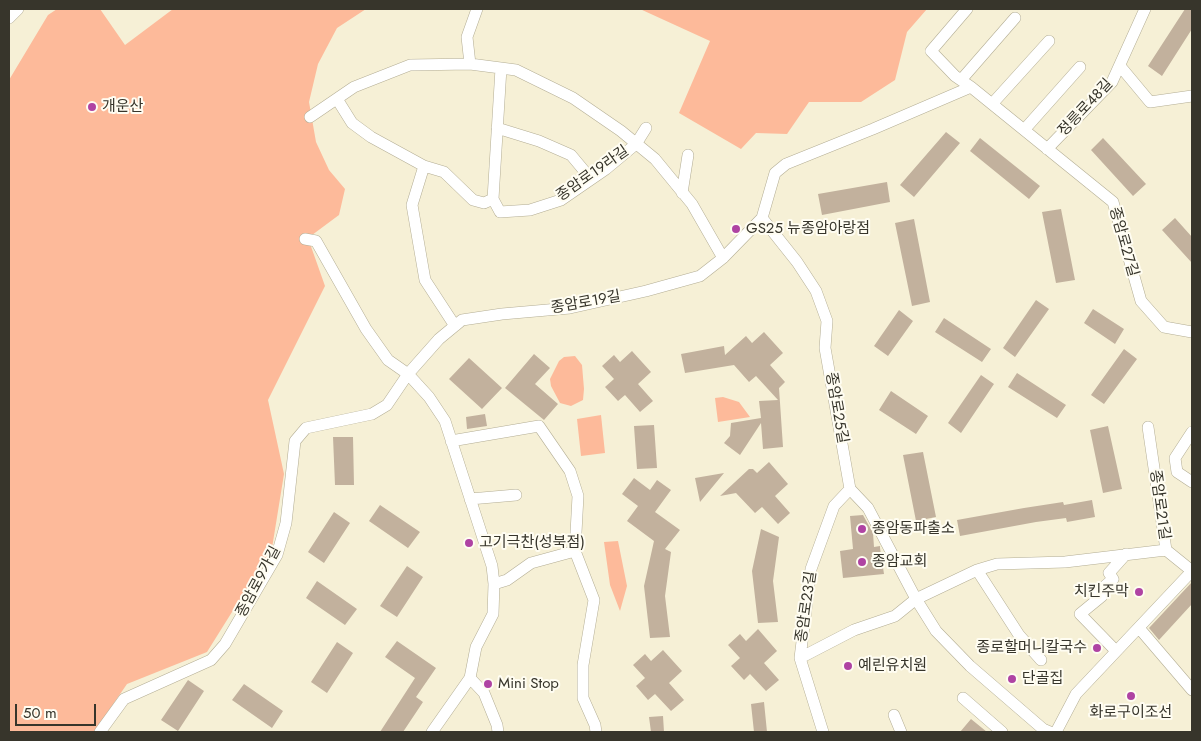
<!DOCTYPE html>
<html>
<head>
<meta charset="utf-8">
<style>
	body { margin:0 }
	#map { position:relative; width:1201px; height:741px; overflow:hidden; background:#f6f0d6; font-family:Jost,sans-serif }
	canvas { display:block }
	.frame { position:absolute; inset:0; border:10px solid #37352b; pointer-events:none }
	.scale { position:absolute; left:15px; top:704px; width:81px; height:22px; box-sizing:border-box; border:2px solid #37352b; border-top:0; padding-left:6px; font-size:15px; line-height:18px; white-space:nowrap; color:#37352b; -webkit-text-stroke:4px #fffdf2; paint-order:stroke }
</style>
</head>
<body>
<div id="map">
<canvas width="1201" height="741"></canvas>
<div class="frame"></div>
<div class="scale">50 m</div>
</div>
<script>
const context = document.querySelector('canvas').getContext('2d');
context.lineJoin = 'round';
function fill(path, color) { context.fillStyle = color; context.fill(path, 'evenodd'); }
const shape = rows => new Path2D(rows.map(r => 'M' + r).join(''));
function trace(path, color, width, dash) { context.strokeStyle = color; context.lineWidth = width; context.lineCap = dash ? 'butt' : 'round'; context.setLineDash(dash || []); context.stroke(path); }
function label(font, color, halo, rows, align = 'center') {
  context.font = font + ' Jost,"Noto Sans KR",sans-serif'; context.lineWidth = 4; context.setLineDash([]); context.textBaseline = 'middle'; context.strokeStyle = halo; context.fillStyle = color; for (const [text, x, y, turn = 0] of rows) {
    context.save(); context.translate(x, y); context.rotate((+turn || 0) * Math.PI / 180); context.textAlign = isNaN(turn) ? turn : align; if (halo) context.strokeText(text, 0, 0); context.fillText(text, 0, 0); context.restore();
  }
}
fill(shape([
	[57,9,100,9,125,45,173,9,366,9,337,28,318,64,309,102,316,142,329,170,345,189,339,215,308,238,325,286,268,400,284,474,272,548,207,652,127,684,94,732,9,732,9,80,48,15],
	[640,9,927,9,907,32,895,80,861,102,809,102,787,134,756,133,741,149,679,113,710,41],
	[575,356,582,365,584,389,583,400,571,406,560,403,551,386,550,379,559,361,564,357],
	[723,397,739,402,750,417,718,422,715,398],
	[601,415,605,453,581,456,577,419],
	[618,541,627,586,620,611,610,585,604,542]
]), '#fdba9a');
fill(shape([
	[1185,9,1192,9,1192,29,1162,76,1148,66],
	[946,132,960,143,914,197,900,185],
	[980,138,1040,186,1029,199,970,151],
	[1103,138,1146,184,1133,196,1091,150],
	[887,182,890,202,822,215,818,194],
	[1061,209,1075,280,1056,283,1042,212],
	[1175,218,1192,237,1192,263,1162,230],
	[914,219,930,302,912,306,895,223],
	[1036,300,1049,309,1015,357,1003,348],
	[1093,309,1124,329,1115,344,1084,323],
	[899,310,913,321,888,356,874,346],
	[944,318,991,349,982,362,935,332],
	[764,332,783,353,770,365,785,382,779,388,783,447,763,449,761,423,740,455,724,443,730,436,731,423,761,418,759,401,778,400,756,376,749,382,734,365,685,373,681,354,724,346,725,355,746,336,752,343],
	[1124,349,1137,359,1104,404,1091,395],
	[632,351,651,372,638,384,653,401,640,412,625,395,618,401,605,387,614,379,602,366,614,355,620,362],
	[534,354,550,368,535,384,558,404,544,420,505,388],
	[469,358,502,388,482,409,449,379],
	[1017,373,1066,405,1057,418,1008,387],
	[981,375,994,384,961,433,948,423],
	[891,391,928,416,916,434,879,410],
	[485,414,487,426,467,429,466,417],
	[654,425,657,468,637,469,634,426],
	[1108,426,1122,489,1103,493,1090,430],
	[333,437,353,437,354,485,335,485],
	[923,452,936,517,916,521,903,455],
	[769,462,788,484,775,496,790,513,778,524,762,507,755,513,736,493,720,496,749,469,753,469,757,473],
	[724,473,700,502,695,478],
	[634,478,650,490,657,480,671,490,655,512,680,530,665,549,671,552,665,596,670,637,650,638,644,586,654,541,627,521,638,506,622,494],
	[1092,500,1095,517,1067,522,1066,518,1036,522,960,536,957,520,1024,508,1063,502,1064,505],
	[380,505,420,532,408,548,369,521],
	[334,512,350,523,324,563,308,552],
	[863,515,873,533,874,547,880,546,880,548,884,574,843,578,840,551,853,549,850,516],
	[761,529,779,537,773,581,778,622,758,623,752,571],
	[407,566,423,577,397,617,380,606],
	[317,581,357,609,345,625,306,598],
	[1192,582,1192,604,1159,640,1149,628],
	[758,629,777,651,764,663,779,680,766,691,750,674,744,680,731,666,740,658,728,645,740,634,746,641],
	[397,641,436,668,416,697,423,702,403,732,380,732,415,678,385,657],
	[337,642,353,653,327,693,311,682],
	[663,650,682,671,669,683,684,700,671,711,655,694,648,700,636,686,645,678,633,665,645,654,651,661],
	[188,680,204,691,178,731,161,720],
	[244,684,283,711,272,728,232,700],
	[764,702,767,732,754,732,751,704],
	[663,716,664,732,651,732,649,717],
	[971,719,987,732,960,732]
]), '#c2b19d');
const minor = shape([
	[967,9,931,51,955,76,971,87,1113,202,1141,301,1164,327,1192,332],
	[9,18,18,9],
	[470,64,467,37,477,9],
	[1120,66,1150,102,1192,96],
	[961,80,1015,18],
	[337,99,352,123,371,137,424,166],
	[992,104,1049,41],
	[310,117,354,87,410,65,470,64,516,70,573,98,621,131,655,159,692,204,723,258],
	[497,128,539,141,571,155,591,179],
	[1024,130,1080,67],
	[1047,149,1112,82,1145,9],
	[682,193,688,155],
	[493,199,500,212,530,210,561,200,606,169,636,144,646,128],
	[493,199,501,68],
	[762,218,797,262,816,291,827,321,825,348,850,489,868,508,916,599,936,631,970,666,1043,729,1050,732],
	[305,239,316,241,366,329,388,360,408,374,429,397,445,421,492,566,494,584,493,614,476,647,470,678,432,732],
	[455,326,425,280,412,205,424,166,444,172,473,200,484,203,493,199],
	[1148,427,1166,550,1192,571],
	[1192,432,1175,458,1177,472,1192,482],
	[451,441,539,426,570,471,578,496,575,551,594,600,583,665,583,698,595,725,596,732],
	[470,499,516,495],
	[977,570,1019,635,1041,660],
	[494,584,507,580,531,563,575,551],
	[1139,628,1192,690],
	[1116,651,1080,614,1102,596,1098,592,1113,579,1109,573,1126,554],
	[800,658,854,630,895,616,916,599,977,570,997,564,1065,562,1166,550],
	[470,678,484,693,497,725,498,732],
	[963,698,1002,732],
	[894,715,901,732],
	[100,732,124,699,211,660,225,644,277,555,286,523,295,441,306,428,372,414,387,405,408,374,439,339,462,320,502,314,570,308,646,291,700,276,723,258,762,218,775,173,786,164,873,129,971,87],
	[823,732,800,658,811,569,834,506,850,489],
	[1056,732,1076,694,1192,571]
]);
trace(minor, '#b3ad94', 12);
trace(minor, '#fff', 11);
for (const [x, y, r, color] of [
	[92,107,5,"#af43a3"],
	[736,229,5,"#af43a3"],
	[862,529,5,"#af43a3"],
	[469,543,5,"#af43a3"],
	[862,562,5,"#af43a3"],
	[1139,592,5,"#af43a3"],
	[1097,648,5,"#af43a3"],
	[848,666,5,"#af43a3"],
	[1012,679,5,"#af43a3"],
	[488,684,5,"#af43a3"],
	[1131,696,5,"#af43a3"]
]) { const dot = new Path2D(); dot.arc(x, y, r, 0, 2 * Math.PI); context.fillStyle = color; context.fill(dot); trace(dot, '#fffdf2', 2); }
label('15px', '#37352b', '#fffdf2', [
	["개운산",102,107],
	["GS25 뉴종암아랑점",746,229],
	["종암동파출소",872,529],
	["고기극찬(성북점)",479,543],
	["종암교회",872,562],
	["치킨주막",1129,592,"right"],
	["종로할머니칼국수",1087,648,"right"],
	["예린유치원",858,666],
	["단골집",1022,679],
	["Mini Stop",498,684],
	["화로구이조선",1131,713,"center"]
], 'left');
label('15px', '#37352b', '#fffdf2', [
	["정릉로48길",1086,108,-47],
	["종암로19라길",593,174,-35],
	["종암로27길",1123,242,74],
	["종암로19길",586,303,-10],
	["종암로25길",836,408,80],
	["종암로21길",1159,505,82],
	["종암로9가길",259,582,-62],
	["종암로23길",807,607,-82]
]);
</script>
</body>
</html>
